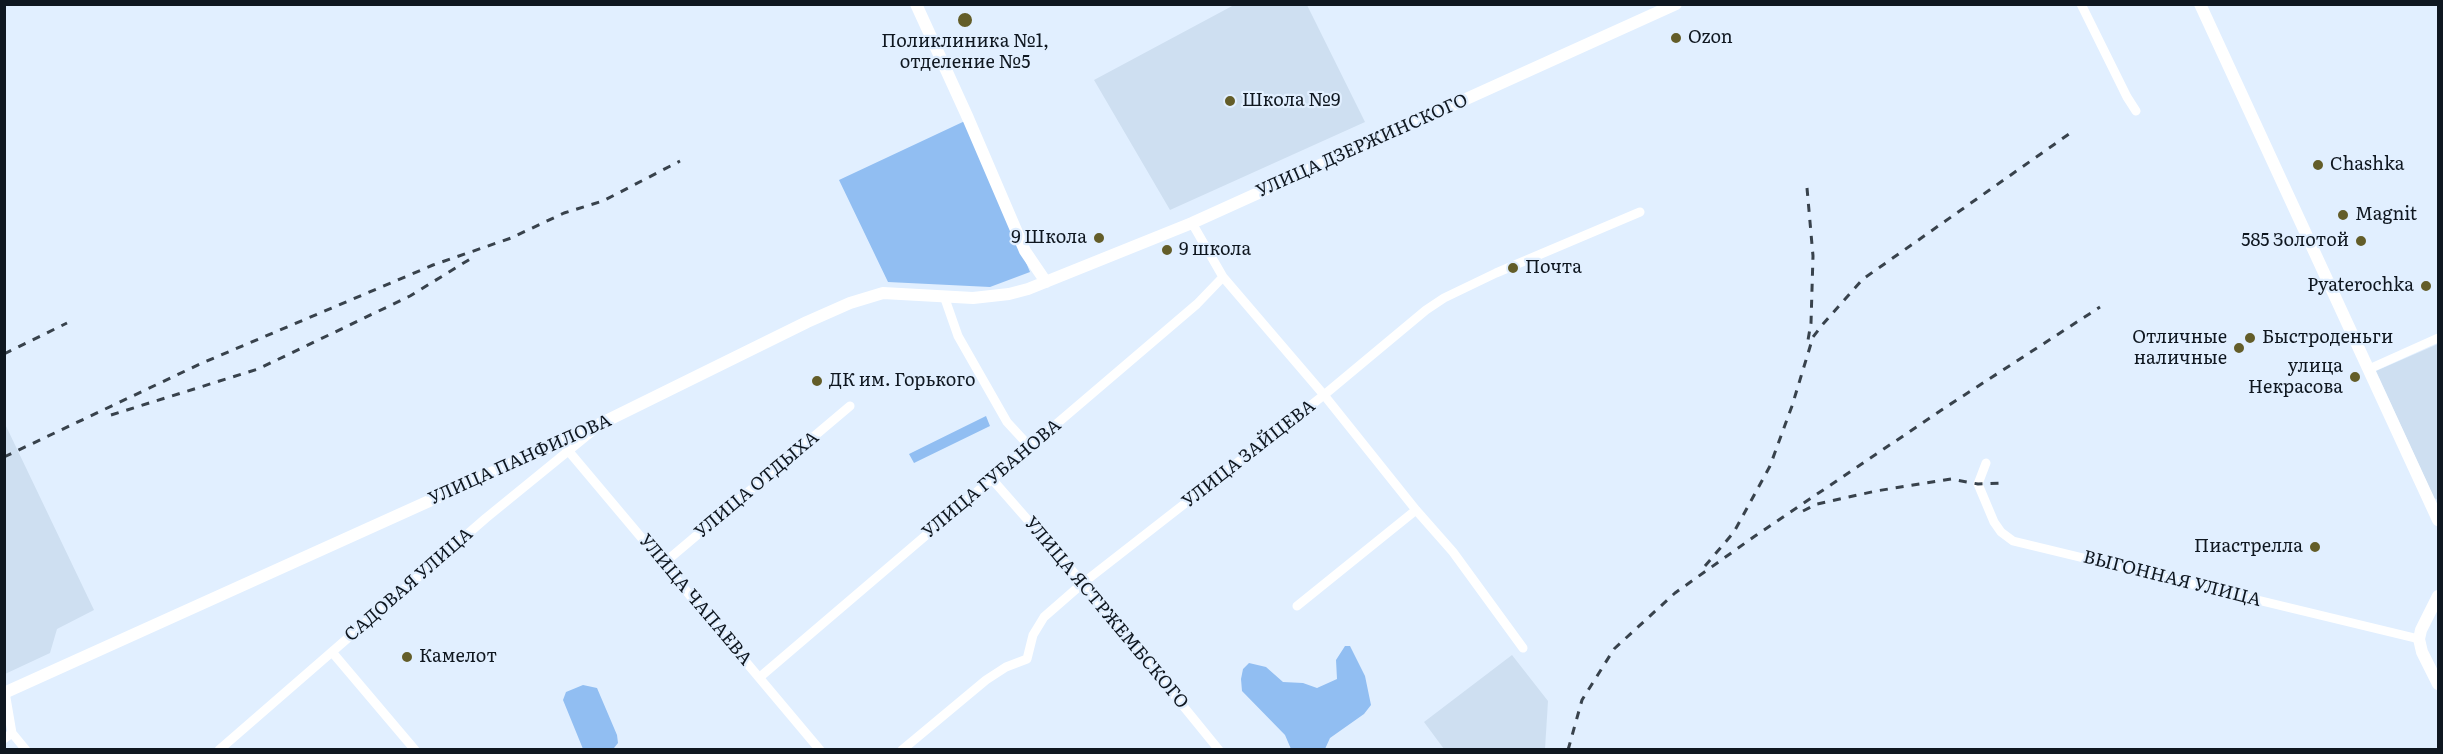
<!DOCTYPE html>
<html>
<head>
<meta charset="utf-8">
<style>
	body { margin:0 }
	#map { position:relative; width:2443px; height:754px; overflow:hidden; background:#e1efff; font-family:Literata,serif }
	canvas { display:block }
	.frame { position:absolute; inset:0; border:6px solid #0f1720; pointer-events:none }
</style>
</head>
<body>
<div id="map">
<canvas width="2443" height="754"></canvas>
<div class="frame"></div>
</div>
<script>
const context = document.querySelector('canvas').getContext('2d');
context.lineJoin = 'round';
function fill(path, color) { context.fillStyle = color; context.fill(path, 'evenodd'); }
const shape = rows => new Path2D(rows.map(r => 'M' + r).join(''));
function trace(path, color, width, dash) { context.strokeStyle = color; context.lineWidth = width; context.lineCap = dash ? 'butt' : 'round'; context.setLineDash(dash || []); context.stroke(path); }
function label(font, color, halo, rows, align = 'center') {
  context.font = font + ' Literata,serif'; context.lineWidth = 4.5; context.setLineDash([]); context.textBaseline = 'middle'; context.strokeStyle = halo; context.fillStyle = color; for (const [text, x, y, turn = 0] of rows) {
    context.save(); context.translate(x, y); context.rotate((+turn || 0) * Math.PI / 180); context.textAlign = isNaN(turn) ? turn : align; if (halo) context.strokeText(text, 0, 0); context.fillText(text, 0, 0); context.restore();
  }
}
fill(shape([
	[1234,5,1307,5,1365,122,1170,210,1094,80],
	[2438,344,2438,500,2434,498,2376,371],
	[5,424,94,610,57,629,50,653,5,674],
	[1512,655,1548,701,1545,749,1444,749,1424,722]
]), '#cedff1');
fill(shape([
	[967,120,1030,272,990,287,888,282,839,180],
	[986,416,990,426,914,463,909,454],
	[1345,646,1350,646,1365,676,1371,705,1364,714,1330,738,1325,749,1291,749,1285,735,1242,691,1241,679,1243,669,1249,663,1266,667,1283,682,1303,683,1317,688,1337,679,1336,660],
	[583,685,597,688,617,735,618,743,614,748,583,749,563,700,566,692]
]), '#91bef2');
trace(shape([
	[2081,4,2127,97,2136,111],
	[1192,223,1223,277,1324,395,1416,510,1453,552,1523,648],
	[944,296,958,336,1007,422,1031,448],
	[2369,369,2438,338],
	[566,448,820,750],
	[1986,463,1978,484,1994,522,2001,532,2013,541,2419,639],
	[991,478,1083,583,1219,750],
	[664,563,850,406],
	[1297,606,1416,510],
	[332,652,415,750],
	[760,677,1197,304,1223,277],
	[12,733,26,750],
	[4,739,12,733,5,692],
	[219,750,486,518,594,430],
	[902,750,986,680,1006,667,1027,659,1033,635,1044,617,1083,583,1324,395,1426,310,1444,298,1496,273,1640,212]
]), '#fff', 9);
trace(shape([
	[916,4,968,118,1025,251,1046,282],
	[2200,4,2438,520],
	[2438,596,2421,630,2419,639,2422,652,2438,684],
	[4,693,602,423,807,322,850,303,883,293,973,298,1009,294,1028,289,1192,223,1676,4]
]), '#fff', 12);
trace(shape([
	[1807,188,1813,256,1811,323,1808,340],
	[4,354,67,323],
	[111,415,258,369,410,296,475,256],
	[4,457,200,364,433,265,511,238,564,213,603,201,680,161],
	[1803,511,1817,504,1876,491,1951,479,1978,484,2005,483],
	[1705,566,1734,532,1770,466,1792,406,1813,337,1823,324,1863,279,2069,134],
	[1568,750,1582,700,1614,649,1675,593,1755,536,1946,407,2100,307]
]), '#38424c', 3, [8, 8]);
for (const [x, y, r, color] of [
	[965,20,8,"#635d29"],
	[1676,38,6,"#635d29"],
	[1230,101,6,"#635d29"],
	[2318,165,6,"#635d29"],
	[2343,215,6,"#635d29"],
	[1099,238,6,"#635d29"],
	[2361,241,6,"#635d29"],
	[1167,250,6,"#635d29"],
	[1513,268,6,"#635d29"],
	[2426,286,6,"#635d29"],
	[2250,338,6,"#635d29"],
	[2239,348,6,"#635d29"],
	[2355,377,6,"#635d29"],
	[817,381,6,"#635d29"],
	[2315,547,6,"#635d29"],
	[407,657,6,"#635d29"]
]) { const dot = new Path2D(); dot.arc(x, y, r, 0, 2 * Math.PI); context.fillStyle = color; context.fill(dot); trace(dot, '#e1efff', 2); }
label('18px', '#0f1720', '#e1efff', [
	["Ozon",1688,38],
	["Поликлиника №1,",965,42,"center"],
	["отделение №5",965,63,"center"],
	["Школа №9",1242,101],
	["Chashka",2330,165],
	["Magnit",2355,215],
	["9 Школа",1087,238,"right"],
	["585 Золотой",2349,241,"right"],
	["9 школа",1179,250],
	["Почта",1525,268],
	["Pyaterochka",2414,286,"right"],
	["Отличные",2227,338,"right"],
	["наличные",2227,359,"right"],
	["Быстроденьги",2262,338],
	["улица",2343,367,"right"],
	["Некрасова",2343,388,"right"],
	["ДК им. Горького",829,381],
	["Пиастрелла",2303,547,"right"],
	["Камелот",419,657]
], 'left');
label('18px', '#0f1720', '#e1efff', [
	["УЛИЦА ДЗЕРЖИНСКОГО",1362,146,-24],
	["УЛИЦА ЗАЙЦЕВА",1249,454,-38],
	["УЛИЦА ПАНФИЛОВА",520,460,-24],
	["УЛИЦА ГУБАНОВА",992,479,-40],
	["УЛИЦА ОТДЫХА",757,485,-40],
	["ВЫГОННАЯ УЛИЦА",2172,579,14],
	["САДОВАЯ УЛИЦА",409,585,-41],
	["УЛИЦА ЧАПАЕВА",695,600,50],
	["УЛИЦА ЯСТРЖЕМБСКОГО",1106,613,50]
]);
</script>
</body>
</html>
